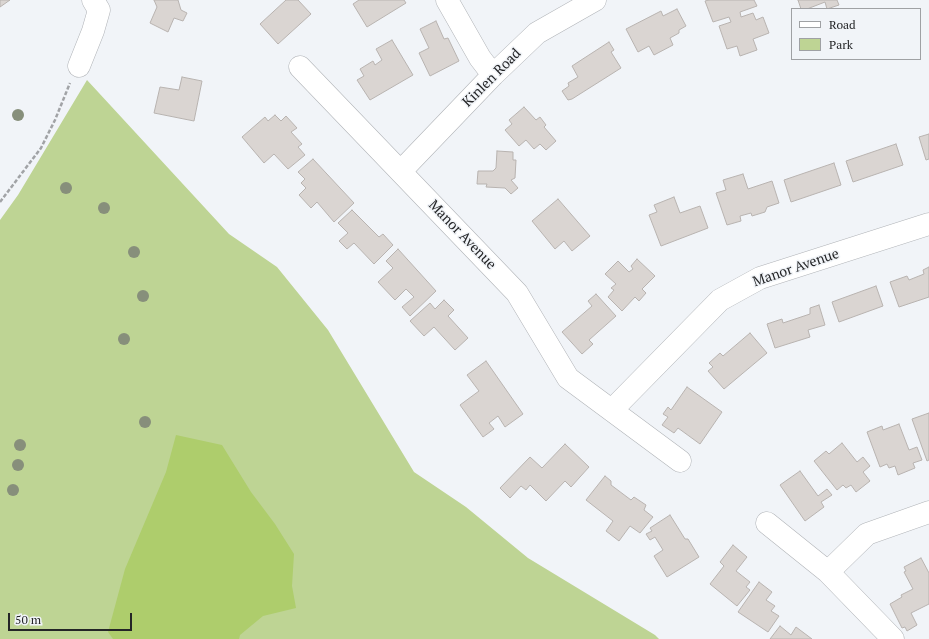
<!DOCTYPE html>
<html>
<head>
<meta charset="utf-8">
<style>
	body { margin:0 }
	#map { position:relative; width:929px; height:639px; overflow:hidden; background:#f1f4f8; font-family:"PT Serif",serif }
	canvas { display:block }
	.legend { position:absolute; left:791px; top:8px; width:130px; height:52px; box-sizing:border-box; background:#f1f4f8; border:1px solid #9fa1a4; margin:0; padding:5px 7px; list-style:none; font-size:12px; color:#242527 }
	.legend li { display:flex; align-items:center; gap:8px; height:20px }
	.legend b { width:20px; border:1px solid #9fa1a4 }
	.scale { position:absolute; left:8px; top:613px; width:124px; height:18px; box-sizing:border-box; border:2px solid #242527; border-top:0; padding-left:5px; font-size:12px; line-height:14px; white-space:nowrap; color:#242527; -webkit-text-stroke:3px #f1f4f8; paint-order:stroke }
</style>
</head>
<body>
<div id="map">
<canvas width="929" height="639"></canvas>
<ul class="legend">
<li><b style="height:5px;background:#fff"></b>Road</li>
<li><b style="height:11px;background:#bed494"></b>Park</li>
</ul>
<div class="scale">50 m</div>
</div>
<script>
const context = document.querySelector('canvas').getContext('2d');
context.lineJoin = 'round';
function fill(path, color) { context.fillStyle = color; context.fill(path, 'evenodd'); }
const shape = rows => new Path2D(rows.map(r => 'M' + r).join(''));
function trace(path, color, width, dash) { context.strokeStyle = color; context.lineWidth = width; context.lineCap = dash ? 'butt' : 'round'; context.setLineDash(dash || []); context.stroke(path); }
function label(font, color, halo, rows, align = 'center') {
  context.font = font + ' "PT Serif",serif'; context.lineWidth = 3; context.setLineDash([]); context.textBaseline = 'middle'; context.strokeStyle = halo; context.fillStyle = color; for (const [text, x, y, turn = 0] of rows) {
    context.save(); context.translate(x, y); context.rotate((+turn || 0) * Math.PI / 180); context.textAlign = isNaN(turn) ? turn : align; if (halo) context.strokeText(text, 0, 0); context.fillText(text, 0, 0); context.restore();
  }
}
fill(shape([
	[87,80,229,234,277,267,328,330,414,472,466,507,528,558,655,635,659,639,0,639,0,220,18,195]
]), '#bed494');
fill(shape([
	[176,435,222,445,251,492,275,524,294,554,292,586,296,608,263,616,240,635,239,639,113,639,108,632,125,569,166,472]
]), '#aecd6c');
const building = shape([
	[0,0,10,0,0,7,0,0],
	[154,0,178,0,181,10,187,13,183,21,174,18,168,32,150,23,157,7,154,0],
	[286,0,298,0,311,14,278,44,260,24,286,0],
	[359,0,404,0,406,3,367,27,353,4,359,0],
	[709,0,754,0,757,6,740,12,741,17,753,13,756,20,763,17,769,33,753,39,757,50,740,56,737,46,727,49,719,26,731,22,729,17,713,22,705,1,709,0],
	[798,0,837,0,839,5,827,9,825,2,807,9,801,9,798,0],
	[677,9,686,26,679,30,679,33,670,38,673,45,654,55,649,46,638,52,626,29,661,11,663,16,677,9],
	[436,21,444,39,448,38,459,61,430,76,419,53,429,48,420,29,436,21],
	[392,40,413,75,370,100,357,80,364,76,360,69,373,61,375,65,382,60,376,49,392,40],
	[609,42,614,50,611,52,621,68,572,99,568,100,562,91,569,86,568,83,578,77,572,66,609,42],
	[182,77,202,81,194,121,154,113,160,87,179,90,182,77],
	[524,107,536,120,540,117,546,125,544,127,556,141,546,150,540,144,534,149,526,140,519,146,505,130,512,124,509,120,524,107],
	[275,115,281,121,286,116,297,128,291,132,302,144,298,147,305,155,288,169,274,154,264,163,242,137,265,117,268,121,275,115],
	[929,134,929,159,926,160,919,137,929,134],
	[896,144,903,165,853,182,846,161,896,144],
	[497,151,513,152,513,160,516,160,515,178,511,180,518,188,511,194,505,188,486,187,487,184,477,184,478,171,493,171,496,168,497,151],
	[313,159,354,203,334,222,317,202,311,208,299,195,306,188,301,183,305,179,298,172,313,159],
	[834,163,841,185,791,202,784,180,834,163],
	[743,174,748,189,772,181,779,203,767,207,765,212,752,216,751,213,740,216,741,221,727,225,716,193,726,190,723,180,743,174],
	[674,197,680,213,700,206,708,228,661,246,649,215,657,212,654,205,674,197],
	[558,199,590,236,572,251,564,241,555,249,532,221,558,199],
	[352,210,379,237,383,234,393,245,374,264,354,243,347,249,339,241,348,233,338,223,352,210],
	[398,249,436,291,410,316,402,307,414,297,406,289,395,300,378,282,393,268,386,261,398,249],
	[637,259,655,276,642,289,646,293,639,301,635,297,622,311,608,297,614,290,611,288,616,284,605,274,618,261,629,272,633,269,631,266,637,259],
	[929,267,929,297,899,307,890,282,907,276,909,280,924,274,923,270,929,267],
	[876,286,883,306,839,322,832,302,876,286],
	[596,294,616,316,589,340,593,344,582,354,562,332,592,306,588,301,596,294],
	[444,300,454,310,448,316,468,338,455,350,434,327,424,336,410,321,430,303,435,309,444,300],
	[819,305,825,325,808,330,810,337,775,348,767,324,782,319,783,323,810,314,810,308,819,305],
	[750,333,767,353,724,389,708,371,713,367,709,363,720,353,723,356,750,333],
	[486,361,523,414,505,427,498,416,489,423,494,429,483,437,460,405,479,391,467,375,486,361],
	[687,387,722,412,700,444,678,428,674,433,662,425,668,417,663,414,668,407,671,410,687,387],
	[929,413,929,460,927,461,912,419,929,413],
	[899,424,909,450,917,447,922,460,913,463,915,468,898,475,895,466,889,468,887,464,880,467,867,432,882,426,883,430,899,424],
	[842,443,857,462,863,457,870,466,863,472,870,481,856,492,851,485,846,488,843,485,837,490,814,461,826,451,829,454,842,443],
	[565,444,589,467,571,487,565,481,546,501,530,485,526,490,521,486,510,498,500,488,530,457,542,468,565,444],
	[800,471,818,496,827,489,832,495,821,502,824,507,805,521,780,485,800,471],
	[605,476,611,481,611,485,631,500,634,497,646,505,644,510,653,517,640,533,630,526,619,541,606,531,613,521,586,500,605,476],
	[670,515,685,539,688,539,699,557,667,577,654,556,663,550,655,537,650,540,646,534,652,531,650,528,670,515],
	[733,545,747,557,736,571,750,582,746,587,750,590,737,606,710,584,724,566,720,562,733,545],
	[921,558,929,573,929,604,911,613,917,625,907,631,905,627,902,628,890,604,902,597,901,595,913,589,904,572,906,571,904,567,921,558],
	[759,582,772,592,766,600,775,606,771,611,779,616,768,632,738,612,759,582],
	[780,626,791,635,796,627,812,639,770,639,780,626]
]);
fill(building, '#dad5d2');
trace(building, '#b8b3b0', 1);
const minor = shape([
	[447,0,480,58,493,75],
	[79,66,93,31,99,10,93,0],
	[300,67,517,293,568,378,680,461],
	[401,171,493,75,537,33,595,0],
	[612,410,720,300,760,278,929,224],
	[767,523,828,572,893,639],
	[828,572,867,534,929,512]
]);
trace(minor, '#b0b3b7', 23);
trace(shape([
	[0,202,41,148,55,120,70,83]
]), '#a1a3a6', 2.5, [4, 2]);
trace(minor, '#fff', 22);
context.fillStyle = '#878f7b';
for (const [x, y] of [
	[18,115],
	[66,188],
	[104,208],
	[134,252],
	[143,296],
	[124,339],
	[145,422],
	[20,445],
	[18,465],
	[13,490]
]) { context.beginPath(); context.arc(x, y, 6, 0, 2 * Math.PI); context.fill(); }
label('14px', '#242527', '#f1f4f8', [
	["Kinlen Road",492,78,-45],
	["Manor Avenue",462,235,46],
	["Manor Avenue",796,268,-19]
]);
</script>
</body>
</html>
